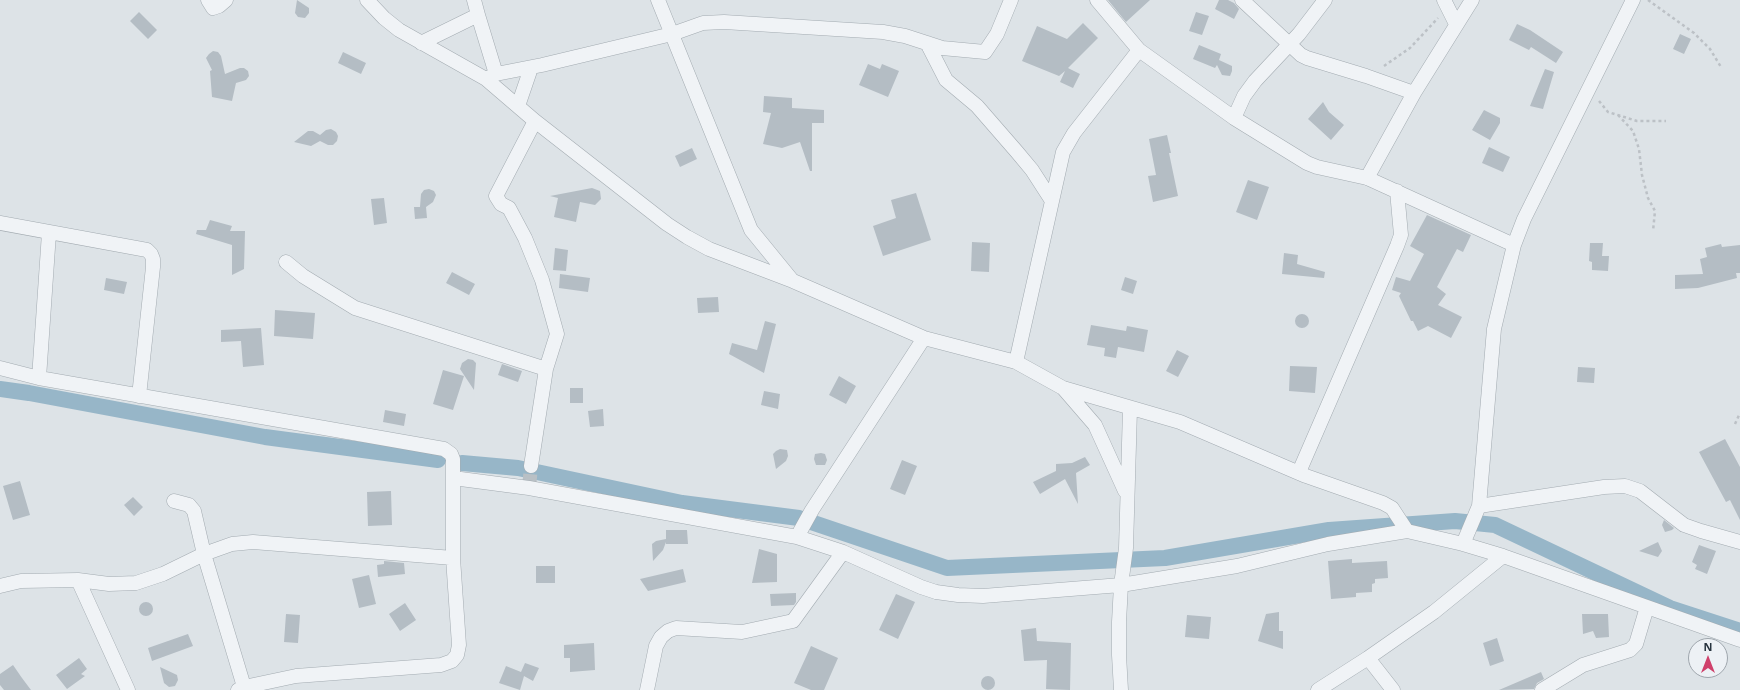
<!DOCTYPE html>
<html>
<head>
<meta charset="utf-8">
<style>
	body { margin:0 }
	#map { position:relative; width:1740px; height:690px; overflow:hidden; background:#dde3e7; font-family:"Open Sans",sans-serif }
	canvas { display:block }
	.north { position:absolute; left:1688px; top:638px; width:40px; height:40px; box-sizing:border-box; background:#edf1f5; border:1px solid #9ea5ac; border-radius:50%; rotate:0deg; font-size:11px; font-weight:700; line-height:16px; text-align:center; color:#27333e }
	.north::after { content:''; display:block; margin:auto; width:14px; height:18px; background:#cf406b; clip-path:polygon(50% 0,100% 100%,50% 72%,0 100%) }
</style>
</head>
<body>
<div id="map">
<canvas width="1740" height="690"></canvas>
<div class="north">N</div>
</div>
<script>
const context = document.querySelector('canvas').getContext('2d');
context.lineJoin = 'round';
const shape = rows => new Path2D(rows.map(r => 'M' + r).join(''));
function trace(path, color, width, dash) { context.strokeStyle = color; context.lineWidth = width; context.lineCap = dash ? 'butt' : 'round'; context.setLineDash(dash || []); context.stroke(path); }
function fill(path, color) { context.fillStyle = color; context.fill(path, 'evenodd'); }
trace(shape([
	[0,389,29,393,265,437,438,460],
	[462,463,518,468,682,503,799,518,947,568,1165,558,1329,530,1455,521,1495,525,1670,608,1740,631]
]), '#97b6c8', 16);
fill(shape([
	[297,0,309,8,309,13,305,18,298,17,295,13],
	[1108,0,1150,0,1126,22],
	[1219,0,1228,0,1234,3,1239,9,1234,19,1215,9],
	[139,12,157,30,148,39,130,21],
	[1196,12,1209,16,1202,35,1189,31],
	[1083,23,1098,38,1068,68,1080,74,1073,88,1060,82,1065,71,1059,76,1022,61,1037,26,1067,39],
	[1517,24,1530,30,1563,52,1556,63,1531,47,1529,50,1509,40],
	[1680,34,1691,39,1684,54,1673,49],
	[1199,45,1221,54,1219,60,1232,66,1232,71,1230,76,1222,75,1217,65,1215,68,1193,59],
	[213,51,218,52,221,56,225,74,240,68,244,68,248,71,249,76,246,80,236,83,232,101,212,97,210,71,212,70,206,58,209,54],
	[343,52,366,63,361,74,338,63],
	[868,64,880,69,882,64,899,71,888,97,859,85],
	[1545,69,1554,72,1543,109,1530,106],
	[764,96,792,98,792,108,824,110,824,123,812,123,812,171,810,171,800,142,782,148,763,144,771,113,763,112],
	[1323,102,1329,112,1344,125,1331,140,1308,119],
	[1484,110,1500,118,1500,123,1490,140,1472,130],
	[331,129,336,132,338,136,337,141,333,145,328,145,320,141,311,146,294,142,308,131,313,131,320,135,326,130],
	[1167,135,1171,153,1169,153,1178,196,1153,202,1148,176,1156,175,1149,139],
	[1489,147,1510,157,1503,172,1482,163],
	[692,148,697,159,680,167,675,156],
	[1248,180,1269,187,1257,220,1236,212],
	[592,188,600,191,601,199,595,205,580,202,576,222,554,217,558,198,550,196],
	[429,189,434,191,436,195,433,202,426,207,427,218,415,219,414,207,420,207,421,194,424,190],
	[916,193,931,240,883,256,873,226,896,218,891,200],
	[384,198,387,223,374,225,371,199],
	[1427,215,1471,235,1463,252,1457,249,1437,287,1446,294,1438,305,1462,317,1451,338,1428,326,1418,331,1413,321,1411,321,1399,296,1401,293,1392,290,1396,277,1410,281,1424,254,1410,246],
	[210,220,232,226,230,231,245,231,244,269,232,275,232,245,196,234,197,230,206,230],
	[972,242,990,243,989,272,971,271],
	[1590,243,1603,243,1602,256,1609,256,1608,271,1592,270,1592,262,1589,261],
	[1721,244,1722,247,1740,245,1740,273,1736,273,1737,278,1698,288,1675,289,1675,275,1703,274,1700,259,1707,257,1705,248],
	[555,248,568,250,566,271,553,270],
	[1284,253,1298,255,1297,264,1325,272,1324,278,1282,274],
	[452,272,475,284,469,295,446,283],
	[560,274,590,278,588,292,559,288],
	[1125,277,1137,281,1133,294,1121,290],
	[106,278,127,282,124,294,104,290],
	[718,297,719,312,698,313,697,298],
	[275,310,315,313,313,339,274,336],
	'1295 321a7 7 0 1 1 14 0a7 7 0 1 1-14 0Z',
	[765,321,776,324,764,373,729,354,732,343,757,350],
	[1091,325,1126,331,1127,326,1148,330,1144,352,1118,347,1116,358,1104,356,1105,348,1087,345],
	[261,328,264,365,243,367,241,341,221,342,221,330],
	[1177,350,1189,356,1178,377,1166,371],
	[468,359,473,360,476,363,474,390,460,369,462,363],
	[502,364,522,371,518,382,498,375],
	[1290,366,1317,367,1315,393,1289,391],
	[1578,367,1595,368,1594,383,1577,382],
	[443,370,464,376,453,410,433,404],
	[839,376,856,386,846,404,829,395],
	[570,388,583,388,583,403,570,403],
	[764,391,780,394,778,409,761,405],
	[603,409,604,426,590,427,588,411],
	[385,410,406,414,404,426,383,422],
	[1725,439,1740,467,1740,520,1730,500,1726,502,1699,452],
	[780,449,787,450,788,456,786,461,776,469,773,454,776,451],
	[821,453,825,454,827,460,825,465,816,465,814,459,815,454],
	[1085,457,1090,465,1076,473,1078,504,1065,479,1040,494,1033,482,1056,471,1056,464,1072,463],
	[902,460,917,466,905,495,890,489],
	[20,481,30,515,13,520,3,486],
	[391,491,392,525,368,526,367,492],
	[133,497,143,507,134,516,124,505],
	[1664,520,1674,528,1672,530,1665,532,1662,525],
	[666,530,687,530,688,544,666,544,666,542,663,550,653,561,652,544,656,541,666,539],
	[1658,542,1662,551,1658,557,1639,551],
	[1699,545,1716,551,1707,574,1695,569,1697,565,1692,562],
	[759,549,777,554,777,582,752,583],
	[1352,559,1352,563,1387,561,1388,578,1375,579,1375,583,1372,584,1372,592,1356,593,1356,597,1331,599,1328,561],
	[384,561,404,563,405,574,378,577,377,565,384,564],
	[536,566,555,566,555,583,536,583],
	[683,569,686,582,648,591,640,579],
	[369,575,376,604,359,608,352,579],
	[796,593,796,602,794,605,771,606,770,594],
	[896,594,915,602,898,639,879,630],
	'139 609a7 7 0 1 1 14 0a7 7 0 1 1-14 0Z',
	[405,603,416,620,400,631,389,614],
	[1279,612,1279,631,1283,631,1283,649,1258,641,1266,614],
	[286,614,300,615,298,643,284,642],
	[1582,614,1608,614,1609,637,1596,638,1593,631,1583,634],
	[1187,615,1211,617,1209,639,1185,637],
	[1036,628,1037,641,1071,643,1070,690,1046,689,1047,660,1024,661,1021,630],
	[188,634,193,646,152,661,148,648],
	[1497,638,1504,661,1490,666,1483,643],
	[594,643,595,670,570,672,570,658,564,658,564,645],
	[811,646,838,658,824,690,811,690,794,683],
	[79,658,87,669,81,674,85,676,67,689,56,675],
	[525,663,539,668,533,681,524,676,520,690,499,683,506,666,521,672],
	[13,665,22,678,31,690,4,690,0,685,0,674],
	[160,667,177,675,178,680,175,686,169,687,164,683],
	[1541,672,1544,679,1537,683,1534,689,1499,690],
	'981 683a7 7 0 1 1 14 0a7 7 0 1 1-14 0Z'
]), '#b4bdc4');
trace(shape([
	[529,488,531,466]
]), '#b9c0c5', 14, [14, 7]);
const minor = shape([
	[208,0,213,8,219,6,226,0],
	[367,0,384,18,399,30,486,79,535,121,667,224,687,237,709,249,793,281,924,338,1016,362,1063,388,1180,422,1306,476,1383,503,1392,508,1407,531],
	[658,0,751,230,791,279],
	[1097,0,1139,50,1234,118,1307,163,1317,167,1367,178,1514,245],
	[1242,0,1301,55,1307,58,1366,76,1414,93],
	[1444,0,1456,24],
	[478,15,496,74],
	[421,43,478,15,474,0],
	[927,43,946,80,977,106,1017,152,1032,170,1052,201],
	[486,79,496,74,542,65,672,34,703,23,724,22,883,32,905,36,942,48,985,52,997,34,1011,0],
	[518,106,531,68],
	[1234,118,1244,96,1255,81,1299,34,1325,0],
	[1367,178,1414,93,1472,0],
	[0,223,147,250,151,254,153,259,153,267,139,396],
	[286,262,303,276,355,308,546,369],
	[1016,362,1063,152,1074,133,1139,50],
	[0,368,39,378,444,449,451,454,453,459,453,558,459,645,457,655,452,661,441,665,296,676,244,687,238,690],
	[39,378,49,233],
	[1063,388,1095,425,1125,491],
	[531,466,546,369,557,334,542,280,525,238,509,208,501,204,496,196,535,121],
	[1299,472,1397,246,1401,235,1397,191],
	[453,478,529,488,797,537,843,552,921,587,936,592,958,595,983,596,1121,585,1237,566,1328,544,1407,531,1463,544,1503,556,1740,640],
	[174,501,189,505,194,511,204,554,245,690],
	[1479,506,1604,487,1625,486,1640,491,1684,525,1701,531,1740,542],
	[797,537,812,510,924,338],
	[1463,544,1479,506,1494,329,1514,245,1524,219,1633,0],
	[78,580,128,690],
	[0,586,21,581,78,580,109,584,136,583,163,574,204,554,232,544,253,542,453,558],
	[1368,658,1393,690],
	[647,690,656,646,661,637,668,631,676,628,742,632,793,621,843,552],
	[1121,690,1119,655,1119,622,1121,585,1126,548,1130,409],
	[1318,690,1368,658,1434,612,1503,556],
	[1542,690,1583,665,1630,650,1636,644,1647,607]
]);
trace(minor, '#a3abb1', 15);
trace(shape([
	[1648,0,1694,33,1710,49,1721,67],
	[1384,66,1410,48,1438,18],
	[1599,101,1608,112,1637,121,1666,121],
	[1618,115,1633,131,1639,149,1642,175,1648,198,1655,211,1653,231],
	[1735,424,1740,413]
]), '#bcc1c6', 2.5, [3, 3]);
trace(minor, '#f0f3f6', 14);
</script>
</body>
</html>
